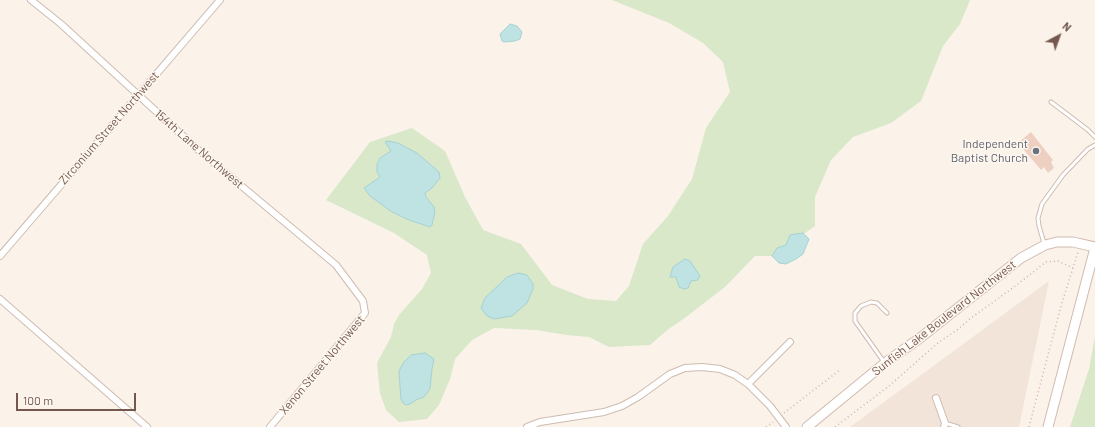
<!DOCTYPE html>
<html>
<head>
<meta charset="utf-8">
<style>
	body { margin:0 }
	#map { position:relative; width:1095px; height:427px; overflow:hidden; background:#fbf2e9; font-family:Barlow,sans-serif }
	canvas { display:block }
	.north { position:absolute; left:1039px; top:16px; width:40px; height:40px; -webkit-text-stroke:3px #fef7ef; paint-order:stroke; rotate:41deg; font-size:11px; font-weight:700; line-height:16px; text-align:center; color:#74584e }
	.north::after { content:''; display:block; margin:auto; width:14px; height:18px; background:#74584e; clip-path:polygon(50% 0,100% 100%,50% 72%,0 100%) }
	.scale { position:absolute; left:16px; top:393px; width:120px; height:18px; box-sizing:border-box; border:2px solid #74584e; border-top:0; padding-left:5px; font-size:12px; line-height:14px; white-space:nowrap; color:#74584e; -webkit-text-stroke:3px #fef7ef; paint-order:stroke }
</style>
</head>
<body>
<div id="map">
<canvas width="1095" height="427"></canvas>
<div class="north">N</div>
<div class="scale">100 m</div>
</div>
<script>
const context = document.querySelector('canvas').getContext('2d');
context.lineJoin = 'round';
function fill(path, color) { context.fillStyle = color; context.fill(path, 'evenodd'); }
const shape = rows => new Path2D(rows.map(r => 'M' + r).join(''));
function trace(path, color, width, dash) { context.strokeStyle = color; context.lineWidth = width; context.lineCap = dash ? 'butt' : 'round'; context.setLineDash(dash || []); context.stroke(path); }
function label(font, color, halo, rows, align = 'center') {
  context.font = font + ' Barlow,sans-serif'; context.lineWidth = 3; context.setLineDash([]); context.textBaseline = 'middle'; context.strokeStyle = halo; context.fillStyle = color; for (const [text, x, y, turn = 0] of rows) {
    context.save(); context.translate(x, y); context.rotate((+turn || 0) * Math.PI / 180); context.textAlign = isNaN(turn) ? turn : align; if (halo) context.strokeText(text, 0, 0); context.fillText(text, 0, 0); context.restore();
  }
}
fill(shape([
	[1049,281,1019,427,850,427,932,367]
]), '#f2e4d8');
fill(shape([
	[612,0,970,0,960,24,943,46,921,101,891,123,853,137,831,160,815,197,815,226,772,256,755,256,725,287,686,317,666,331,650,345,609,347,589,337,567,335,536,330,494,328,472,340,455,359,450,379,439,405,427,419,399,422,386,410,380,393,377,363,391,337,394,324,399,315,422,289,431,273,427,255,394,233,326,200,370,142,412,128,445,151,465,197,483,230,521,244,552,285,588,299,616,301,629,286,643,244,668,216,692,179,706,128,730,92,723,62,703,43,669,23],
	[1095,336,1095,427,1070,427,1089,369]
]), '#d8e8c8');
const water = shape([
	[510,24,517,26,522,32,520,39,515,41,504,42,502,41,500,34,510,24],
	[388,141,398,143,417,153,439,172,440,178,432,188,425,193,426,197,434,207,435,212,432,225,430,227,409,220,392,212,370,196,364,188,380,177,377,172,377,164,380,158,391,151,385,142,388,141],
	[803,233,809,239,803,254,796,259,786,264,779,263,772,256,777,248,786,245,790,235,803,233],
	[685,259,690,261,700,276,698,280,691,281,688,288,684,289,679,287,676,277,670,277,673,267,685,259],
	[518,273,527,275,533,284,533,289,527,303,512,316,494,319,487,316,481,308,485,298,507,277,518,273],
	[425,353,434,359,432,369,430,389,424,397,416,400,410,404,406,405,403,403,401,399,399,373,400,369,404,362,411,355,425,353]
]);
fill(water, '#bfe2e3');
trace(water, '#a6d2d4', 1);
fill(shape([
	[1031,132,1053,160,1051,162,1054,168,1048,173,1044,167,1041,170,1018,143]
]), '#eed0c3');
const lane = shape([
	[1051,102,1088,130,1095,137],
	[1044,243,1039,226,1038,218,1042,204,1063,175,1088,149,1095,145],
	[884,362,855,321,855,313,861,306,871,302,877,303,887,313],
	[945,423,958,427]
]);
const street = shape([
	[31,0,61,24,196,148,336,265,363,301,365,313,270,427],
	[0,256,220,0],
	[0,299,147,427],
	[748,384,790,342],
	[936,398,945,423,944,427],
	[527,427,540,422,604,412,622,406,638,397,670,374,685,368,702,367,720,369,735,375,748,384,770,406,786,427]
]);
const secondary = shape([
	[807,427,885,363,920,338,1021,258,1045,245,1057,242,1073,242,1095,247],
	[1048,427,1095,248]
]);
trace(lane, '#cebcb2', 5);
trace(street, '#cebcb2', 8);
trace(secondary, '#d1bbb0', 11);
trace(shape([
	[784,413,841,369],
	[766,427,773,422],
	[835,427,889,386,939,342,957,330,971,318,1014,287,1046,262,1058,261,1073,268],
	[1029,427,1061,306,1078,252]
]), '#d3b3a6', 1.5, [1, 3]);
trace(lane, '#fff', 3);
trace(street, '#fff', 6);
trace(secondary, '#fff', 9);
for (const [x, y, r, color] of [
	[1036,151,4,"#6b7280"]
]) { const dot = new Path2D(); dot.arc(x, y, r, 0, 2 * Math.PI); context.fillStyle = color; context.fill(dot); trace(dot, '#fef7ef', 1.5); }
label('12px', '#74584e', '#fef7ef', [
	["Zirconium Street Northwest",109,128,-49],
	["154th Lane Northwest",199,149,41],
	["Sunfish Lake Boulevard Northwest",944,318,-38],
	["Xenon Street Northwest",322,365,-50]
]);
label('12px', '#5b616d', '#fef7ef', [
	["Independent",1028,144],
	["Baptist Church",1028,158]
], 'right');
</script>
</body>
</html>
